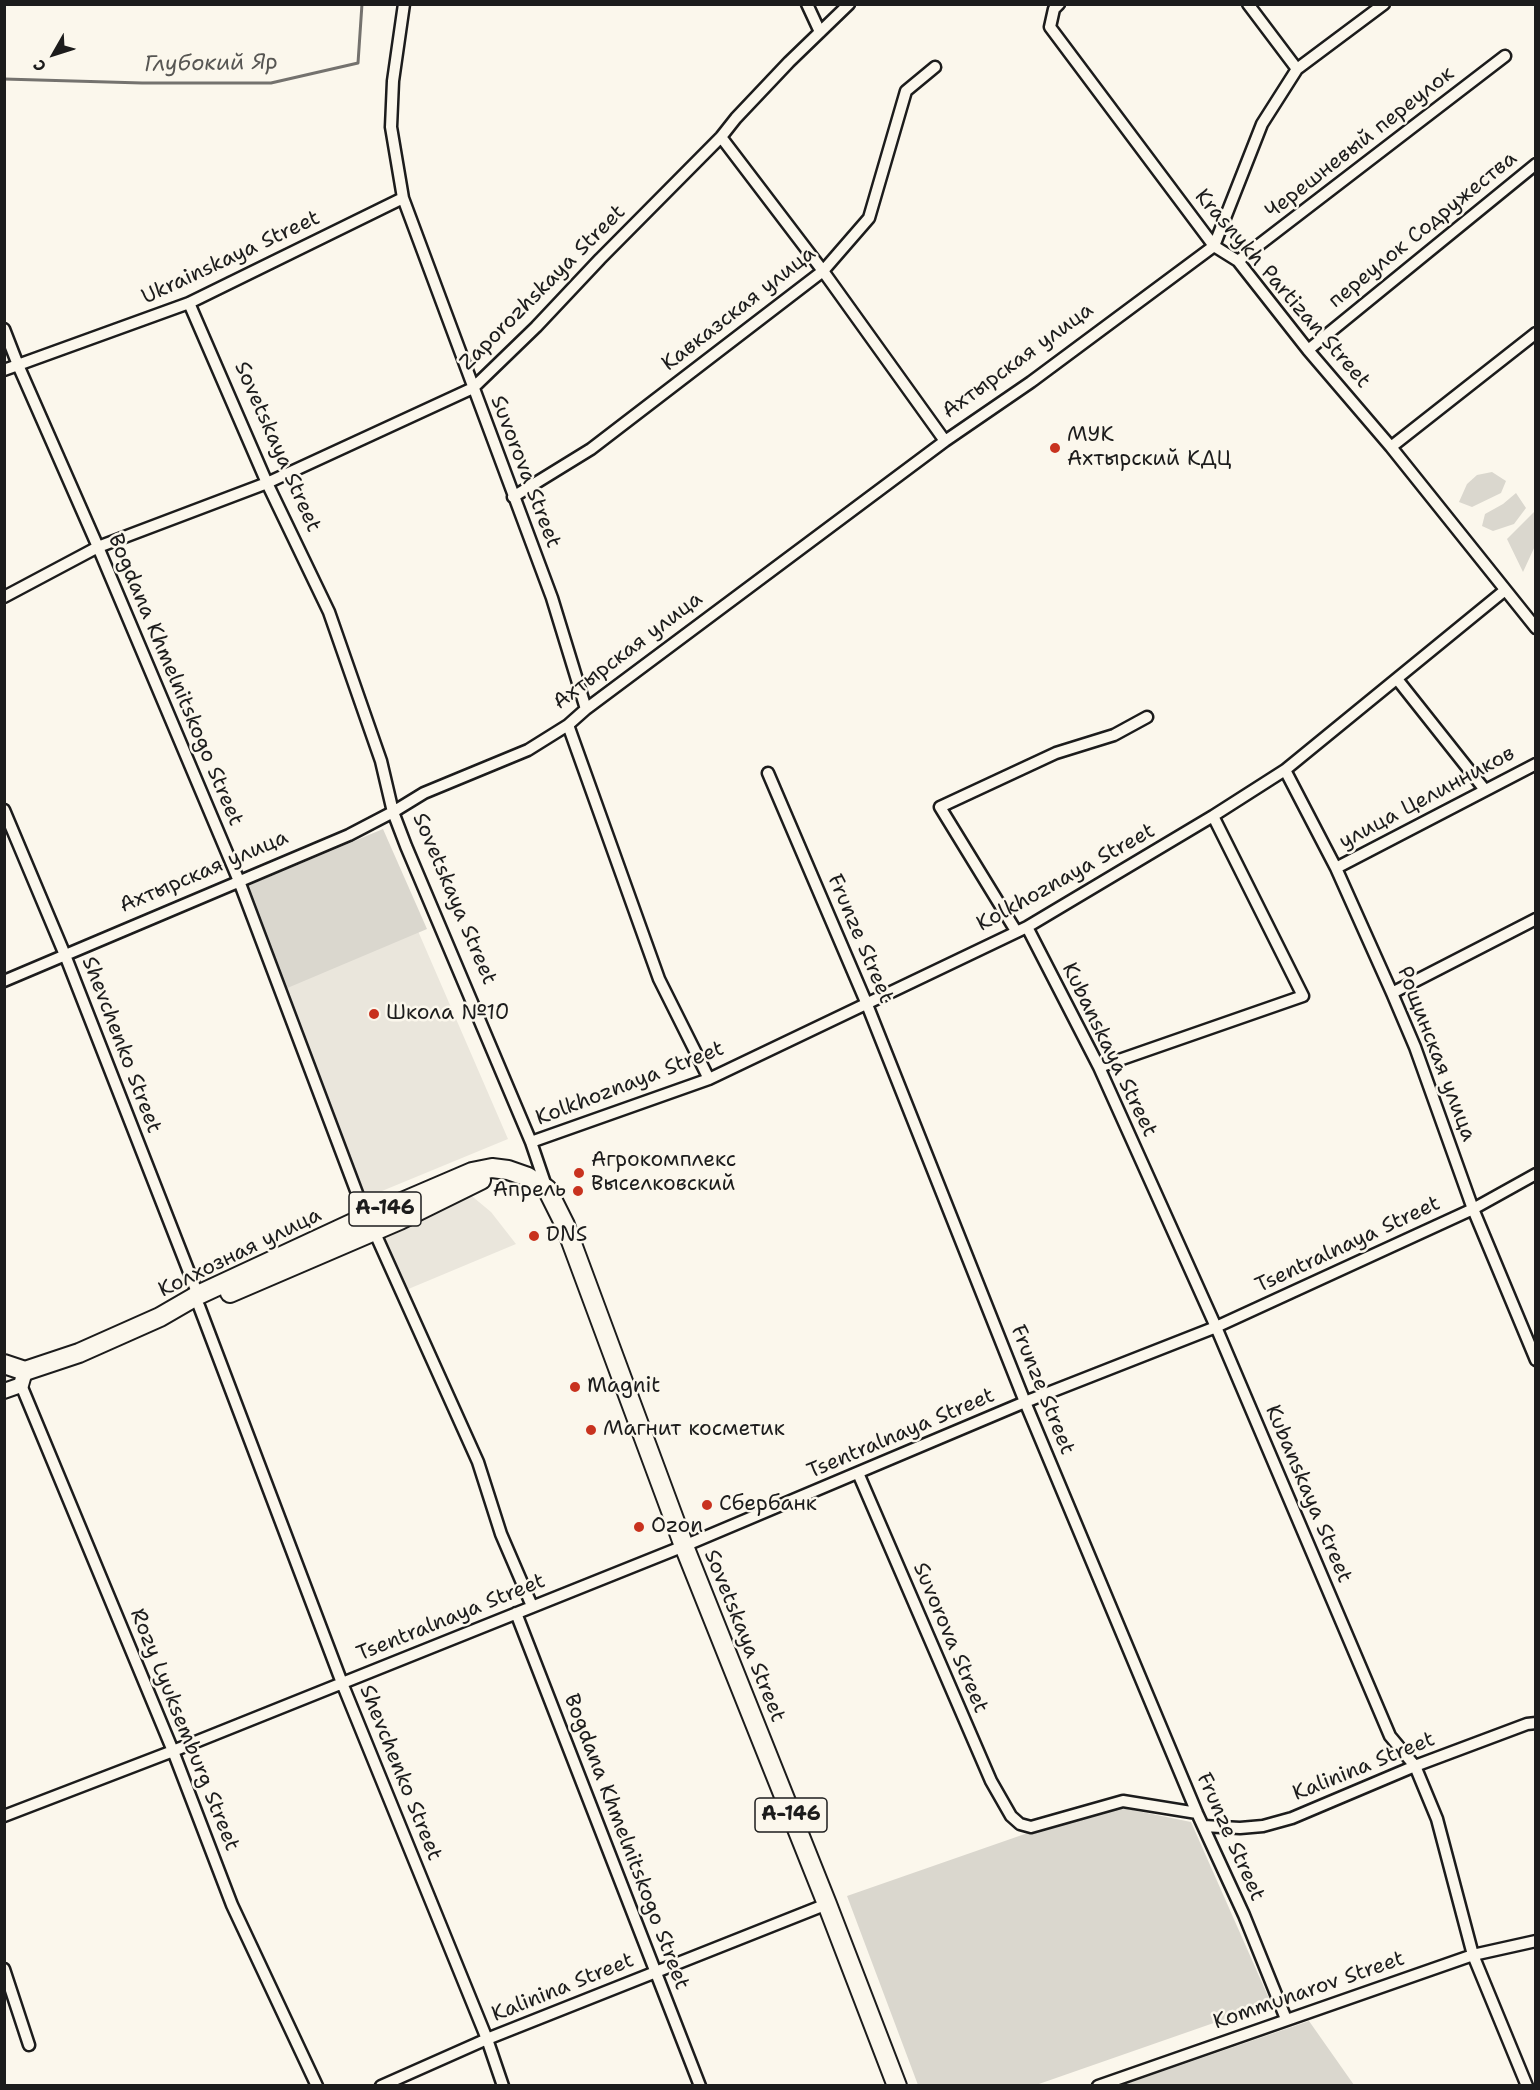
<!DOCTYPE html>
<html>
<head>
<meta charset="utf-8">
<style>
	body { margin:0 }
	#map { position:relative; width:1540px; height:2090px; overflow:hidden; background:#fbf7ec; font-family:"Shantell Sans",sans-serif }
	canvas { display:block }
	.frame { position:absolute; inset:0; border:6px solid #1c1c1c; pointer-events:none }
	.north { position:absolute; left:24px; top:24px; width:60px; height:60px; -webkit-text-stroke:4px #fbf7ec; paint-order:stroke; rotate:231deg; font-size:16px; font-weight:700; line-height:24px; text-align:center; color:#1c1c1c }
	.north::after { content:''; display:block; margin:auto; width:21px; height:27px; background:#1c1c1c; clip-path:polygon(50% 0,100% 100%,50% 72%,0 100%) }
</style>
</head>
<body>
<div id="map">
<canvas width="1540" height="2090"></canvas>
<div class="frame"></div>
<div class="north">С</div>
</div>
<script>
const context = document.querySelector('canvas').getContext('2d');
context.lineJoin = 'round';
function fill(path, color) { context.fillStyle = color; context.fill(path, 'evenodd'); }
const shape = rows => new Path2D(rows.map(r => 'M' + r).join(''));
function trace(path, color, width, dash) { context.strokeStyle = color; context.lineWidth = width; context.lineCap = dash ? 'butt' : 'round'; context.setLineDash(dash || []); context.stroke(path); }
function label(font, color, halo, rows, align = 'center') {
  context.font = font + ' "Shantell Sans",sans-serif'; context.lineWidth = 5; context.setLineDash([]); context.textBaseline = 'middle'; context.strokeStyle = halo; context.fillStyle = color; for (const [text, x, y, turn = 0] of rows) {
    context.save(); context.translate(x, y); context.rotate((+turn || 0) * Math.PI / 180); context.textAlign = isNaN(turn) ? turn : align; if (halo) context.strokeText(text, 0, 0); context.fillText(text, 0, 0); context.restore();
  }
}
fill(shape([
	[376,834,508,1139,365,1198,246,889],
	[462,1194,473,1197,491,1212,516,1244,406,1290,379,1229]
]), '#eae6dc');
fill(shape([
	[1492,472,1506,481,1501,493,1472,507,1459,502,1467,484,1477,475],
	[1516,493,1526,508,1514,524,1493,531,1482,526,1485,514,1503,504],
	[1535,511,1535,546,1523,572,1507,539],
	[383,829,427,929,285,989,245,887],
	[1108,1805,1191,1822,1271,2003,1036,2085,918,2085,847,1896],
	[1309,2021,1354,2085,1123,2085]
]), '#dad7ce');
trace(shape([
	[4,79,142,83,271,83,358,63,362,4]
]), '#74726e', 3);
const minor = shape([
	[404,4,393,81,391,127,403,198,552,598,586,709],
	[807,4,820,32],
	[1059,4,1054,9,1050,27,1214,246,1238,261,1308,350,1391,447,1536,628],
	[1248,4,1297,69],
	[721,137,823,271,945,441],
	[1238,261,1505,56],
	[189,303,267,483,329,612,381,761,393,812,406,846,531,1142,547,1189],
	[4,329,18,365,98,547,239,881,366,1217],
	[1308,350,1536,164],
	[4,370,189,303,403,198],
	[1391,447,1536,333],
	[513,497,591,449,823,271,869,218,906,91,935,67],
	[4,597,98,547,267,483,473,388,536,327,600,259,721,137,736,118,789,62,849,4],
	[1397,679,1485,790],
	[568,725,659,979,709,1079],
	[1285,770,1336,868,1392,993,1415,1047,1473,1209,1536,1360],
	[768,773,866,1002,1025,1402,1197,1813,1244,1915,1286,2019],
	[4,810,65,955,198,1295],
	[1336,868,1536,764],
	[1027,927,1099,1067,1216,1327,1390,1736,1415,1766,1437,1819,1473,1955,1527,2086],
	[1016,931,940,807,1056,753,1114,735,1147,717],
	[4,981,349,835,393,812,424,793,528,750,568,725,586,709,945,441,1031,382,1214,246,1262,124,1297,69,1384,4],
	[1392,993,1536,919],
	[1099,1067,1303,996,1213,816],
	[531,1142,709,1079,1027,927,1213,816,1285,770,1504,591],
	[374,1231,478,1462,501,1534,532,1606],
	[199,1306,342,1683,487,2039,503,2086],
	[21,1385,173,1751,232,1905,317,2086],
	[858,1473,991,1781,1011,1816,1020,1824,1031,1827,1123,1801,1197,1813],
	[516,1613,700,2086],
	[4,1816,173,1751,684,1546,1025,1402,1216,1327,1473,1209,1536,1174],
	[1203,1826,1240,1828,1263,1826,1292,1818,1415,1766,1527,1724,1536,1723],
	[4,1969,29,2045],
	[381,2086,487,2039,827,1904],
	[1098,2086,1473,1955,1536,1941]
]);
const tertiary = shape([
	[4,1391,21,1385,25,1371]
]);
const trunk = shape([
	[230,1293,400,1220,481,1180],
	[4,1364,25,1371,79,1353,160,1317,198,1295,353,1223,472,1172,492,1168,508,1170,528,1177,547,1189,565,1225,684,1546,827,1904,897,2086]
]);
trace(minor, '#1c1c1c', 15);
trace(tertiary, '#1c1c1c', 18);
trace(trunk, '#1c1c1c', 22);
trace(minor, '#fbf7ec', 10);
trace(tertiary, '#fbf7ec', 14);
trace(trunk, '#fbf7ec', 18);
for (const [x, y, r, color] of [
	[1055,448,6,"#c8321e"],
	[374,1014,6,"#c8321e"],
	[579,1173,6,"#c8321e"],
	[578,1191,6,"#c8321e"],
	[534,1236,6,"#c8321e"],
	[575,1387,6,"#c8321e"],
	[591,1430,6,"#c8321e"],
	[707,1505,6,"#c8321e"],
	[639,1527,6,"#c8321e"]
]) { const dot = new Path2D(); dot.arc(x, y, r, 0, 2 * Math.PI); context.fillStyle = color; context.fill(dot); trace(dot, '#fbf7ec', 2); }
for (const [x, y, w] of [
	[385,1209,72],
	[791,1815,72]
]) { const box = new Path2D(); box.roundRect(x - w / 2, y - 17, w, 34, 4.5); context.fillStyle = '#fbf7ec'; context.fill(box); trace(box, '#1c1c1c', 1.5); }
label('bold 20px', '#1c1c1c', null, [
	["А-146",385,1209],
	["А-146",791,1815]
]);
label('21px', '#1c1c1c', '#fbf7ec', [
	["Черешневый переулок",1360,143,-38],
	["переулок Содружества",1423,230,-39],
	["Ukrainskaya Street",231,258,-25],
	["Zaporozhskaya Street",543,288,-45],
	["Krasnykh Partizan Street",1282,289,49],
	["Кавказская улица",739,309,-38],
	["Ахтырская улица",1018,361,-36],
	["Sovetskaya Street",277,447,66],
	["Suvorova Street",525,472,69],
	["Ахтырская улица",628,651,-37],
	["Bogdana Khmelnitskogo Street",175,680,67],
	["улица Целинников",1427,798,-28],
	["Ахтырская улица",204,872,-23],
	["Kolkhoznaya Street",1066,878,-29],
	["Sovetskaya Street",454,899,67],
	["Frunze Street",860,939,67],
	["Shevchenko Street",121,1045,69],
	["Kubanskaya Street",1109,1050,64],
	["Рощинская улица",1436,1054,69],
	["Kolkhoznaya Street",630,1084,-21],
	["Tsentralnaya Street",1348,1245,-25],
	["Колхозная улица",240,1253,-26],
	["Frunze Street",1042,1390,68],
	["Tsentralnaya Street",901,1434,-23],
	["Kubanskaya Street",1308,1494,67],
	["Tsentralnaya Street",451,1618,-22],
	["Sovetskaya Street",744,1636,68],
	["Suvorova Street",950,1638,67],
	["Rozy Lyuksemburg Street",184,1730,68],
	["Kalinina Street",1364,1767,-22],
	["Shevchenko Street",400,1773,68],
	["Frunze Street",1230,1837,66],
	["Bogdana Khmelnitskogo Street",626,1842,69],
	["Kalinina Street",563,1988,-22],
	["Kommunarov Street",1309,1991,-19]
]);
label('21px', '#1c1c1c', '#fbf7ec', [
	["МУК",1067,436],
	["Ахтырский КДЦ",1067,460],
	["Школа №10",386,1014],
	["Агрокомплекс",591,1161],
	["Выселковский",591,1185],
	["Апрель",566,1191,"right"],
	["DNS",546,1236],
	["Magnit",587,1387],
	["Магнит косметик",603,1430],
	["Сбербанк",719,1505],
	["Ozon",651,1527]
], 'left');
label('italic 22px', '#575653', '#fbf7ec', [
	["Глубокий Яр",211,64,-1]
]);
</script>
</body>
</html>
